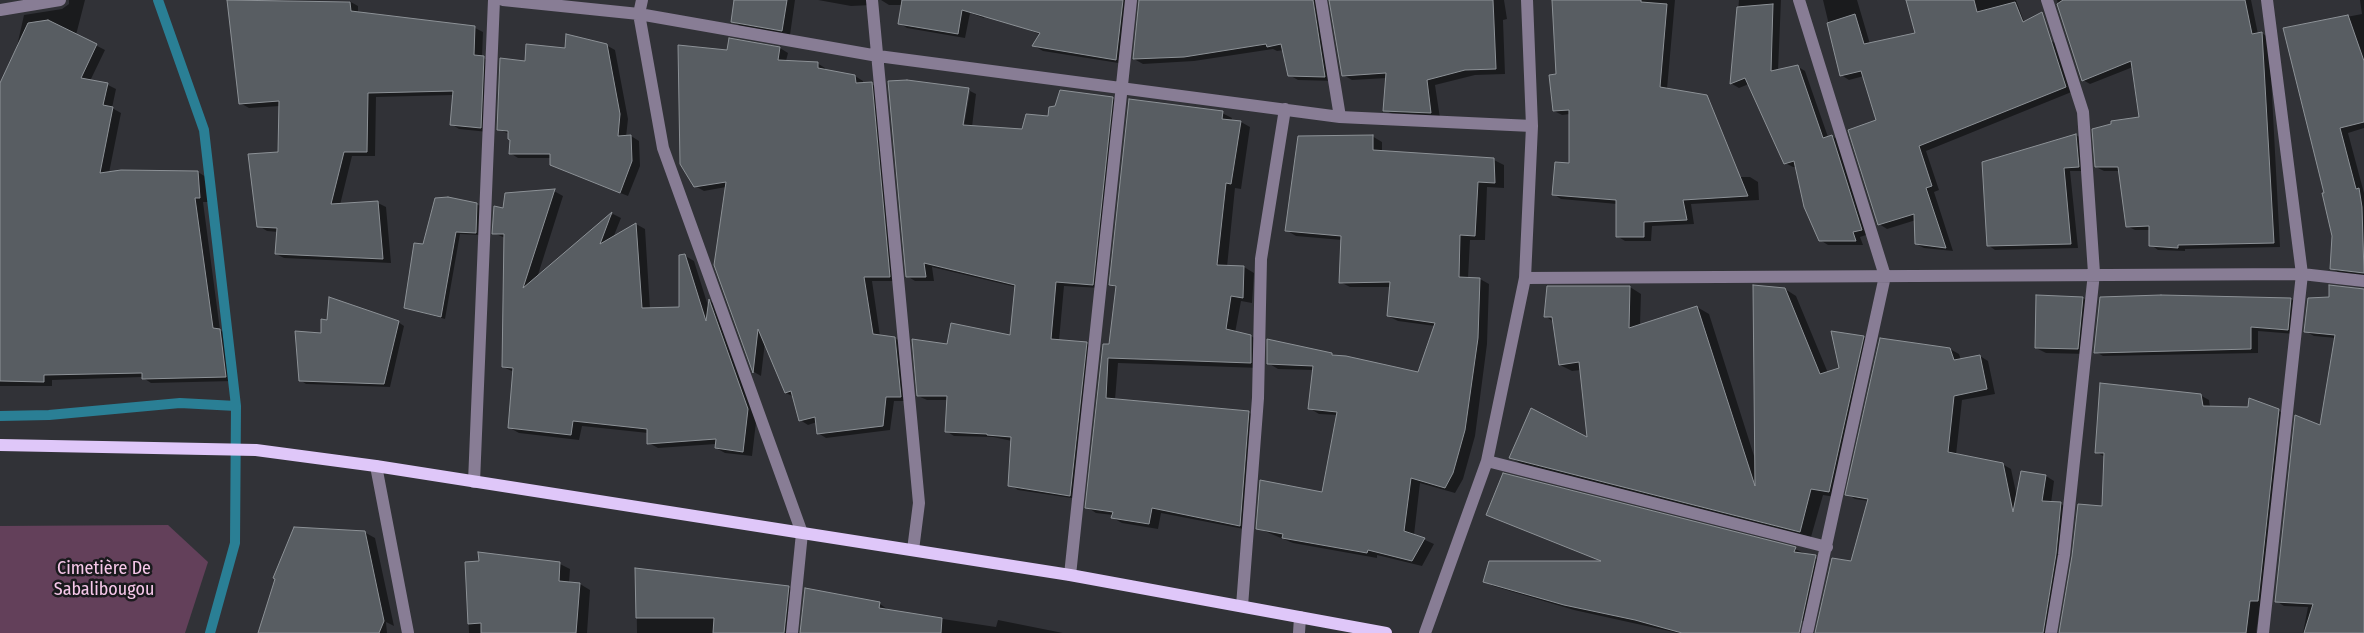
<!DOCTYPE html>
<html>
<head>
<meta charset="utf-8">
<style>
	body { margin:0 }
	canvas { display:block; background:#313237 }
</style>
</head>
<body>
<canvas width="2364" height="633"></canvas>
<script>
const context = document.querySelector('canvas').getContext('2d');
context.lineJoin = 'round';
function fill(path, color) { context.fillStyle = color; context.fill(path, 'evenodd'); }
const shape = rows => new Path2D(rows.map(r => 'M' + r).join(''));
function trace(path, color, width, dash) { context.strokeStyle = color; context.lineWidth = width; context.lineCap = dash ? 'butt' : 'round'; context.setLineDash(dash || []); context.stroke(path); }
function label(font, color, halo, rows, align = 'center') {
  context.font = font + ' "Fira Sans Condensed",sans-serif'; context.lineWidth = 5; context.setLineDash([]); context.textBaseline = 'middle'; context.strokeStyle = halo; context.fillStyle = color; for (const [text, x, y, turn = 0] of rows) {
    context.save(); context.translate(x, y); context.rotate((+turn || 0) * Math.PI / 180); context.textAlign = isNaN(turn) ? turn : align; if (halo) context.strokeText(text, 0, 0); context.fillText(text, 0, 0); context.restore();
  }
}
fill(shape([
	[168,525,208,562,185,633,0,633,0,526]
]), '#63405a');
fill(shape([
	[69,0,85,0,76,35,105,50,90,81,108,85,116,89,112,108,121,113,109,173,198,172,206,177,208,202,203,202,220,330,228,335,234,381,151,383,142,377,52,380,52,386,0,386,0,122,24,15,62,9,69,4],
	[229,0,349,1,358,6,358,13,475,28,483,32,482,57,491,62,488,132,459,129,451,124,454,95,376,97,375,156,352,156,340,205,378,203,386,207,391,263,284,258,276,254,278,232,267,231,259,226,279,153,280,106,249,108,240,103],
	[736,0,795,0,790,35,740,26,733,21],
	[818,0,874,0,872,5,851,6],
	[881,0,987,0,984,18,970,13,965,38,907,28,899,23,902,5,889,5],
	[1031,0,1134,0,1125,64,1043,51,1034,46,1041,35,1022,27],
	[1140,0,1324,0,1334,81,1298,80,1289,75,1284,50,1277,51,1273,49,1194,61,1143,64,1134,59],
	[1331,0,1504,0,1507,19,1503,20,1505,74,1475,75,1435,85,1440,118,1394,115,1385,110,1387,78,1352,80,1343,75],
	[1553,0,1675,0,1667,89,1703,177,1750,177,1758,182,1759,200,1691,204,1694,224,1652,226,1651,241,1625,241,1617,236,1617,204,1561,199,1553,194,1570,165,1570,114,1562,115,1554,111,1558,75],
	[1739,0,1781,0,1778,71,1797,66,1805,71,1828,137,1832,136,1840,141,1869,234,1860,237,1863,245,1828,245,1820,240,1796,167,1793,167,1785,163,1749,84,1739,88,1732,84],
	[1823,0,1857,0,1870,44,1917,34,1908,0,2016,0,2033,46,2051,41,2059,45,2074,91,1926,151,1939,190,1934,192,1953,251,1924,248,1916,244,1916,220,1887,229,1879,224,1878,121,1864,76,1849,80,1841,75],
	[2057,0,2251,0,2258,34,2262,33,2269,38,2280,247,2185,249,2185,251,2158,250,2151,245,2150,230,2135,230,2127,226,2120,171,2104,171,2096,167,2141,118,2133,67,2090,84,2083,80],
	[2360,0,2364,0,2364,128,2348,133,2364,193,2364,276,2340,273,2331,268,2333,236,2326,194,2284,29,2362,14],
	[606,45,615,50,628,119,626,137,631,136,639,141,640,166,628,196,560,169,552,165,552,158,518,158,510,153,512,140,509,134,498,129,526,62,566,49],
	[780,48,788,53,786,61,817,63,825,68,825,71,855,76,863,81,863,84,871,84,879,88,897,281,872,281,880,336,895,338,903,343,908,401,894,401,890,430,826,438,818,433,817,422,808,425,800,420,794,397,786,393,765,342,761,376,754,372,715,265,726,187,704,191,695,186,728,52],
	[907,82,968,90,976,94,972,127,1023,130,1027,116,1049,117,1050,108,1056,107,1061,91,1112,98,1120,103,1101,288,1064,286,1059,341,1086,343,1094,348,1078,499,1018,490,1010,485,1012,441,993,437,954,436,946,431,948,400,927,400,918,396,913,340,948,345,952,325,1012,336,1016,287,932,267,934,281,915,281,907,276,889,83],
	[967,91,970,91,963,131,961,131],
	[1222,113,1232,118,1231,121,1241,122,1250,127,1241,189,1235,188,1227,267,1244,267,1254,273,1252,303,1241,301,1235,333,1251,336,1261,342,1260,368,1118,363,1115,400,1248,412,1258,418,1249,530,1161,513,1158,529,1122,523,1113,518,1113,515,1096,513,1087,507,1104,345,1110,346,1117,288,1110,285],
	[2076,135,2083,139,2085,171,2070,171,2078,248,1995,250,1988,245,1983,163],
	[1372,136,1382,142,1382,152,1494,160,1504,165,1504,188,1487,187,1485,240,1470,240,1468,278,1480,279,1489,284,1487,344,1475,436,1463,479,1455,493,1420,483,1414,535,1434,544,1422,566,1377,555,1377,558,1293,543,1257,528,1323,493,1337,415,1319,414,1309,408,1313,370,1278,369,1268,363,1331,354,1419,373,1435,326,1398,321,1388,316,1391,287,1350,287,1340,282,1342,240,1296,236,1286,230],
	[554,191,563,196,537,278,613,214,621,218,613,238,636,224,645,229,650,309,680,308,684,255,694,261,709,309,710,301,718,306,757,414,752,456,725,453,716,448,716,444,658,448,649,443,648,433,582,426,579,440,519,433,510,428,514,372,503,367,505,238,494,233,504,209],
	[448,198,482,206,480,235,460,234,445,319,406,308],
	[1630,287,1641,294,1640,325,1697,307,1709,314,1755,459,1785,289,1796,296,1828,373,1840,369,1863,337,1875,344,1841,498,1823,495,1811,537,1522,464,1511,458,1589,439,1581,370,1572,371,1560,365,1554,322,1545,316],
	[2364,290,2364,633,2303,633,2308,607,2284,606,2276,601,2321,427,2336,338,2314,336,2305,331,2330,299],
	[2038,296,2083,298,2092,303,2087,354,2046,353,2036,348],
	[2101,298,2291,299,2299,303,2295,334,2258,331,2258,353,2103,356,2096,352],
	[398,322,404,326,390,387,306,384,300,380,322,334],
	[1950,349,1959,354,1961,360,1980,356,1988,361,1995,394,1962,400,1956,455,2002,464,2011,469,2017,497,2046,476,2054,481,2051,503,2061,504,2069,508,2052,633,1851,633,1852,563,1869,501,1855,499,1847,494],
	[2200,395,2209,400,2210,407,2279,411,2287,416,2256,633,2060,633,2103,507,2105,457,2096,452],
	[1488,515,1795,549,1824,562,1811,623,1796,619,1793,633,1678,633,1574,610,1493,586,1484,581,1603,562],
	[364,532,375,538,394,626,386,622,387,633,258,633],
	[479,554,560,564,570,569,569,583,580,584,590,590,587,633,469,633,466,563,480,562],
	[636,570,788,587,798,593,794,633,637,633],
	[806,589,880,604,890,611,996,627,998,620,1063,633,801,633]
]), '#0007');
trace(shape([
	[158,0,204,130,236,406,235,543,210,633],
	[0,416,49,415,180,403,236,406]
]), '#2a7f95', 10);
const building = shape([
	[227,0,350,2,351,11,475,26,474,55,484,56,481,128,450,125,453,91,368,93,367,152,344,152,331,204,378,201,383,259,275,254,277,228,257,227,248,154,278,152,279,101,239,104,227,0],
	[734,0,787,0,782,31,731,22,734,0],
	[902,0,1123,0,1116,60,1032,46,1040,33,962,10,958,34,898,24,902,0],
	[1139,0,1313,0,1325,77,1288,76,1281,44,1267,47,1266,44,1184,57,1133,59,1139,0],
	[1329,0,1493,0,1496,69,1465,70,1427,80,1431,113,1383,111,1386,73,1342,76,1329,0],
	[1552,0,1641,0,1641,2,1667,4,1660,87,1707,95,1748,196,1683,200,1687,220,1644,222,1644,237,1616,237,1616,200,1552,195,1555,162,1569,163,1569,110,1553,111,1549,75,1556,74,1552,0],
	[1906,0,1974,0,1977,12,2015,2,2023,22,2042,12,2066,87,1919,146,1932,186,1926,188,1946,248,1915,244,1914,214,1878,225,1848,130,1876,120,1861,71,1840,76,1827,23,1855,14,1864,44,1915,33,1906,0],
	[2063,0,2245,0,2252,34,2262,32,2274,243,2178,245,2178,248,2149,246,2149,226,2126,227,2118,167,2095,167,2092,129,2111,124,2111,121,2139,117,2131,61,2082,81,2057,4,2063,0],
	[1773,4,1771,71,1798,65,1823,138,1832,135,1862,230,1853,232,1856,241,1819,241,1804,207,1794,161,1784,164,1745,78,1730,84,1737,7,1773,4],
	[2348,15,2364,61,2364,122,2340,128,2356,189,2359,188,2362,207,2364,273,2330,269,2332,236,2322,193,2324,193,2283,28,2348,15],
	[48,20,97,44,81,78,108,83,103,105,113,107,100,173,121,170,198,171,200,198,195,198,213,328,220,329,226,377,142,379,142,373,44,375,44,382,0,381,0,83,28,23,48,20],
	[566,34,607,44,620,114,618,136,631,135,632,161,620,193,550,165,550,154,509,154,510,140,508,139,508,131,497,130,500,58,525,61,526,44,565,48,566,34],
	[729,38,780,47,778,60,818,62,818,68,855,75,856,83,872,82,890,277,864,277,873,334,895,337,901,397,886,397,883,426,817,434,815,417,799,421,791,391,785,393,758,329,753,373,714,265,726,182,694,187,680,164,678,45,727,50,729,38],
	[907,80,969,88,963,125,1022,129,1026,114,1048,116,1049,107,1055,106,1060,90,1113,97,1093,285,1056,282,1051,339,1087,342,1070,496,1008,486,1011,437,987,435,987,434,945,432,947,396,917,396,912,339,947,344,951,323,1010,335,1015,285,924,263,926,277,906,277,888,81,907,80],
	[1129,99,1223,111,1222,119,1241,121,1231,184,1226,183,1217,265,1244,266,1243,298,1231,296,1226,329,1251,335,1251,363,1108,358,1106,398,1249,411,1240,526,1152,508,1149,524,1111,518,1113,512,1085,508,1103,344,1109,344,1116,286,1109,285,1129,99],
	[2076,134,2079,167,2064,168,2071,244,1987,246,1982,162,2076,134],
	[1373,135,1373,150,1494,158,1495,183,1478,182,1475,236,1460,235,1459,277,1480,278,1478,338,1465,430,1453,473,1445,488,1411,478,1404,531,1425,538,1412,561,1368,550,1367,553,1282,538,1283,534,1256,529,1260,480,1322,492,1337,412,1308,409,1313,366,1267,364,1267,339,1332,353,1332,355,1346,356,1418,372,1435,323,1387,316,1390,282,1339,283,1341,236,1285,231,1298,136,1373,135],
	[555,189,523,288,612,212,600,244,636,223,642,308,679,307,679,255,685,254,706,321,709,299,748,409,743,452,715,448,716,439,647,444,647,429,573,421,571,435,508,428,513,368,502,367,504,234,492,234,494,206,503,208,505,193,555,189],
	[448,197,477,203,476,233,456,232,441,317,404,308,414,243,423,244,435,198,448,197],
	[1753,285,1785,288,1820,374,1839,368,1831,331,1864,336,1829,492,1811,489,1800,532,1509,458,1531,408,1587,437,1579,362,1559,365,1552,317,1544,317,1547,286,1630,286,1629,328,1697,306,1755,486,1753,285],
	[2329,285,2364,289,2364,633,2304,633,2313,604,2275,602,2295,415,2320,425,2335,335,2304,332,2308,298,2329,297,2329,285],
	[2036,295,2083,297,2078,349,2035,348,2036,295],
	[2161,295,2291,298,2288,330,2251,327,2251,349,2094,353,2100,297,2161,295],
	[329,297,399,321,384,384,299,381,295,331,321,333,321,319,327,320,329,297],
	[1880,338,1950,348,1954,360,1980,355,1987,389,1954,396,1948,452,2003,463,2013,512,2021,471,2046,475,2042,501,2061,502,2056,554,2043,633,1815,633,1832,558,1851,561,1868,499,1845,495,1880,338],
	[2100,383,2201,394,2203,406,2248,407,2249,398,2279,409,2258,601,2250,601,2246,633,2059,633,2072,556,2078,504,2102,506,2104,453,2095,453,2100,383],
	[1503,473,1796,547,1794,552,1816,555,1799,633,1682,633,1635,620,1564,605,1483,582,1489,561,1601,561,1486,515,1503,473],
	[294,527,365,531,384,621,379,633,258,633,275,579,273,578,294,527],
	[478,552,560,562,559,581,580,583,576,633,481,633,481,623,468,624,465,562,479,561,478,552],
	[635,568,789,586,784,633,713,633,714,618,636,618,635,568],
	[805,588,880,602,879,608,942,618,941,633,800,633,805,588]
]);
fill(building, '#585d62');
trace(building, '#8c9196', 1);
trace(shape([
	[503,0,639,14,878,56,1340,117,1532,126],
	[642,0,639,14,663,148,802,533,792,633],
	[872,0,919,503,913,550],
	[1321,0,1340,117],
	[1799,0,1885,276,1807,633],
	[2047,0,2083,112,2094,273,2064,555,2051,633],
	[0,10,60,0],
	[1525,278,2302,274,2364,281],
	[1487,461,1827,547],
	[376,466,408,633],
	[474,482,494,0],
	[1070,575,1131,0],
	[1242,606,1258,398,1261,259,1285,109],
	[1299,633,1300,617],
	[1425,633,1487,461,1525,278,1532,126,1527,0],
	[2263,633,2302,274,2267,0]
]), '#887d95', 12);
trace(shape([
	[0,445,256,450,376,466,1070,575,1386,633]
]), '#dfc7f9', 12);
label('18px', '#f7c8ea', '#1a1a1d', [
	["Cimetière De",104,569],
	["Sabalibougou",104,590]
]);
</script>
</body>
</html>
